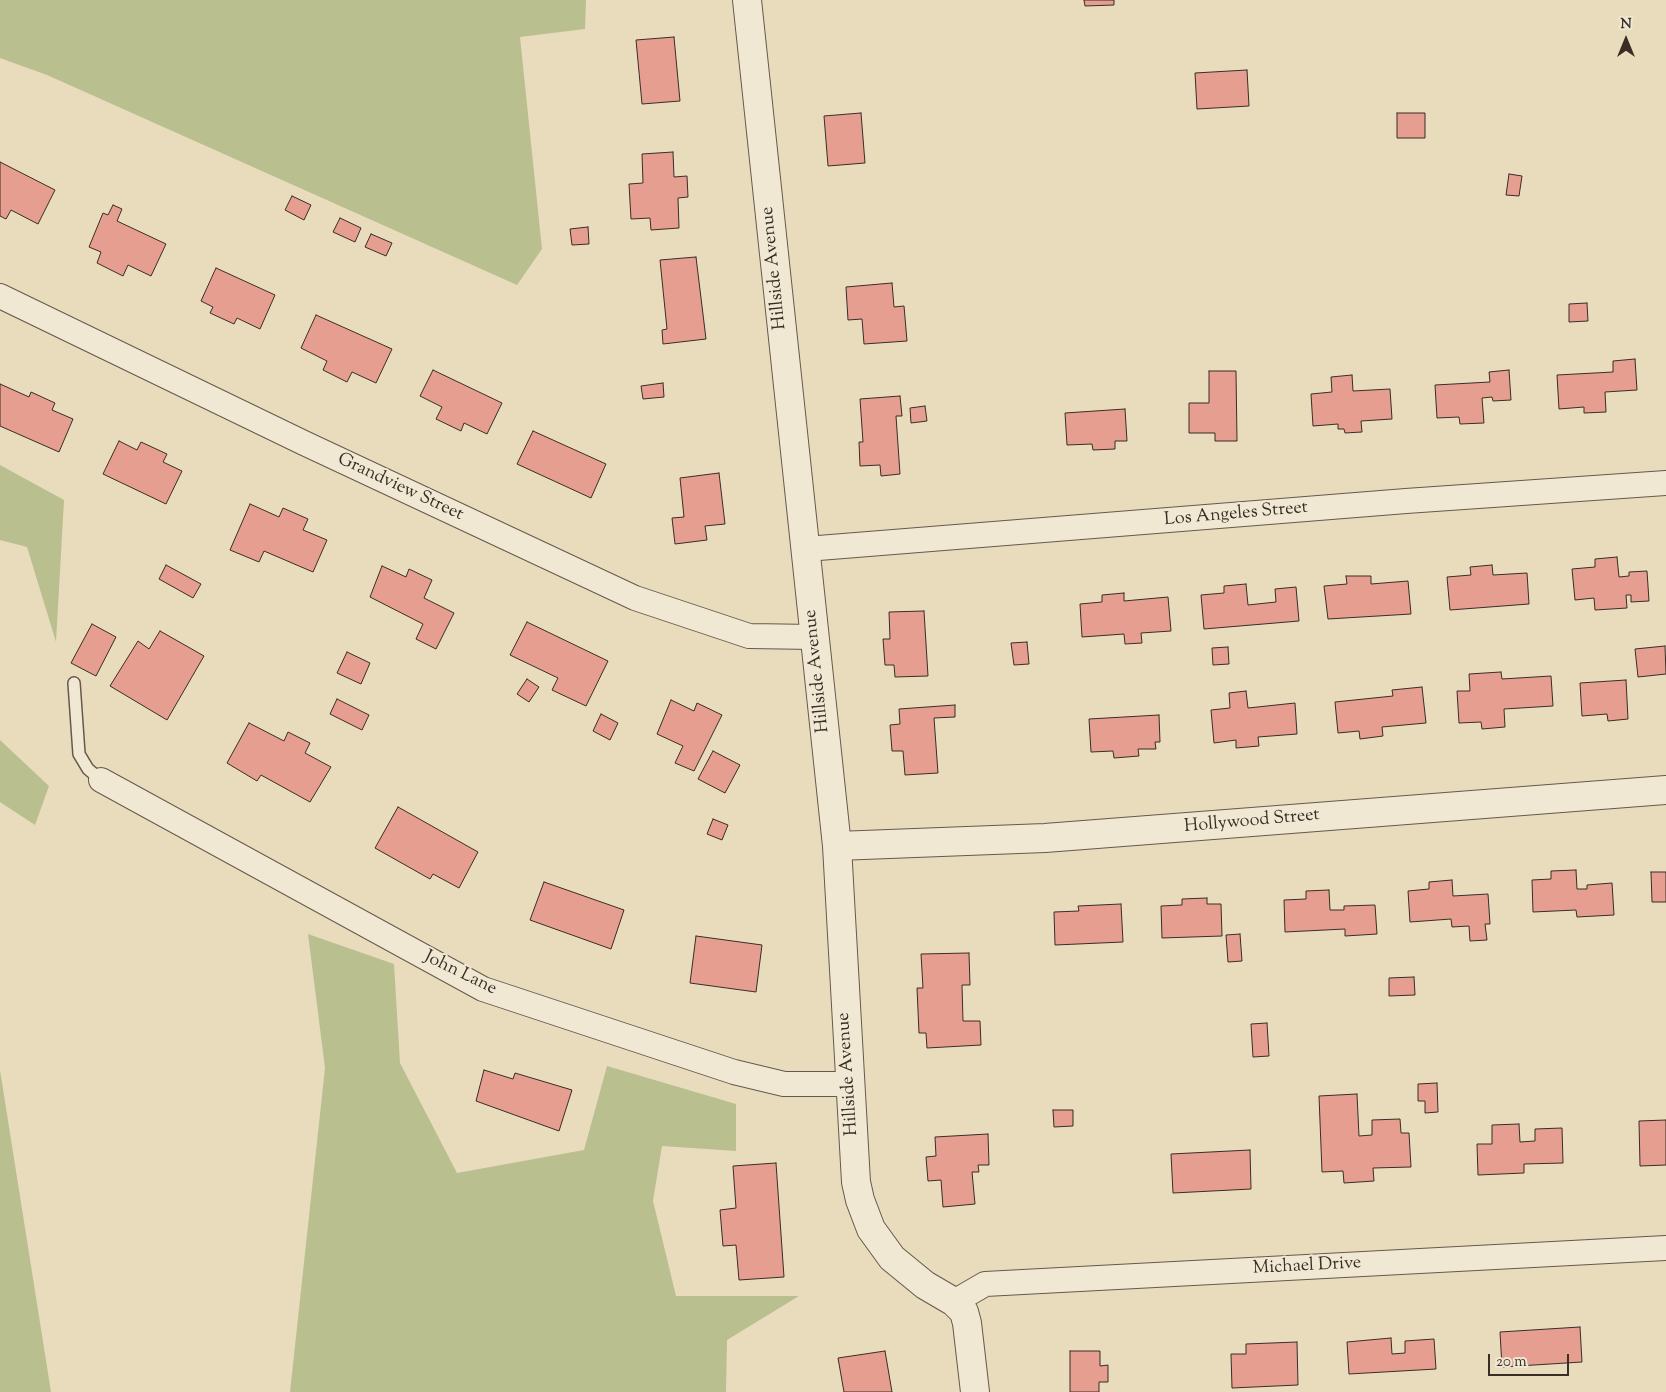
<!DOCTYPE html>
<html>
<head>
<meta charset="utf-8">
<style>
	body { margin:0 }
	#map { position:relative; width:1666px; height:1392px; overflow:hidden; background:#e9dcbd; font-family:"Sorts Mill Goudy",serif }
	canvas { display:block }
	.north { position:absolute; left:1601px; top:15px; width:50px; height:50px; -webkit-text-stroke:4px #f1e8d4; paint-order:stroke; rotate:0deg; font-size:14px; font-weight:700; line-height:20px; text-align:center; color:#392d25 }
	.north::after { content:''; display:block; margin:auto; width:18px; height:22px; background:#392d25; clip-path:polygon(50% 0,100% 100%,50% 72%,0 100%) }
	.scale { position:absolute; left:1488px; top:1354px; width:81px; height:22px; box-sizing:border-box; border:2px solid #392d25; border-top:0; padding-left:6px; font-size:15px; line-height:18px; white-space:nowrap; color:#392d25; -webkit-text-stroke:4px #f1e8d4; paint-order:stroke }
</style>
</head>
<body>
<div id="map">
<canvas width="1666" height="1392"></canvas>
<div class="north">N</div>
<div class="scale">20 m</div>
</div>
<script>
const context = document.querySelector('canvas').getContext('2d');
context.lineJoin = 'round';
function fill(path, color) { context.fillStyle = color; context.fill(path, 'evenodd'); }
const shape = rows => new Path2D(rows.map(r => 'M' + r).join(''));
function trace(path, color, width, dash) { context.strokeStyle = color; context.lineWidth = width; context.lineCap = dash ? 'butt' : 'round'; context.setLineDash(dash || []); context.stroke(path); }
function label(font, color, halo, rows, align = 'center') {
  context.font = font + ' "Sorts Mill Goudy",serif'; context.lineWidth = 4; context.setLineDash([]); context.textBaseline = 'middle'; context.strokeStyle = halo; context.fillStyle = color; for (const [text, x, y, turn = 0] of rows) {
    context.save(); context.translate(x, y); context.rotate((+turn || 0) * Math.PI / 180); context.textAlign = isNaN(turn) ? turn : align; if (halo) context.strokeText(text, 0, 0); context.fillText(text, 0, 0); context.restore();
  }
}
fill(shape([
	[0,0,586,0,585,29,520,37,542,249,517,285,47,75,0,58],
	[0,465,64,500,56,642,27,547,0,540],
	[0,740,49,786,35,825,0,802],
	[308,934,394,964,400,1063,457,1173,584,1150,607,1066,736,1104,736,1151,662,1146,653,1201,676,1296,799,1296,727,1340,726,1392,290,1392,325,1068],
	[0,1070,51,1392,0,1392]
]), '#babf8f');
const building = shape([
	[1084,0,1114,0,1114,5,1085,6,1084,0],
	[674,37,680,101,642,104,636,40,674,37],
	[1247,70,1249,106,1197,109,1195,73,1247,70],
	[861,113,865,163,828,166,824,116,861,113],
	[1397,113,1425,113,1425,138,1397,138,1397,113],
	[673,152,674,177,687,176,688,197,678,198,679,228,651,230,650,218,631,219,629,184,643,183,642,154,673,152],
	[0,162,55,190,38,224,11,210,6,219,0,216,0,162],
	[1509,174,1522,176,1519,196,1506,195,1509,174],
	[292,196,311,205,304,220,285,210,292,196],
	[113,205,122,209,117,221,166,244,151,276,128,265,123,276,97,263,101,252,89,247,103,213,108,215,113,205],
	[340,218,361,228,355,242,333,232,340,218],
	[588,227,589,244,572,245,570,229,588,227],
	[371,234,392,243,386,256,365,247,371,234],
	[696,257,706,339,663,344,662,330,667,329,660,260,696,257],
	[216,268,275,295,260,329,237,318,234,324,210,313,213,307,201,301,216,268],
	[892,283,894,307,904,306,907,341,864,344,862,319,848,320,846,287,892,283],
	[1587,303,1588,321,1569,322,1569,304,1587,303],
	[316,315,392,349,376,383,352,372,347,382,323,370,327,361,301,348,316,315],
	[1635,359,1637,390,1605,392,1606,412,1584,413,1584,407,1559,409,1557,375,1613,372,1613,361,1635,359],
	[433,370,502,403,487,434,464,423,461,431,436,419,442,407,420,396,433,370],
	[1509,370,1511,400,1493,401,1492,397,1482,398,1484,423,1460,424,1459,417,1437,418,1435,385,1490,382,1489,372,1509,370],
	[1209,371,1236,371,1237,441,1215,441,1215,433,1189,433,1189,403,1209,403,1209,371],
	[1352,375,1353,391,1390,389,1392,419,1361,421,1362,432,1345,433,1344,429,1338,429,1338,424,1313,426,1311,394,1332,392,1331,377,1352,375],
	[663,383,664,397,643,399,641,386,663,383],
	[0,384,29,397,31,392,55,403,52,410,73,419,59,452,0,426,0,384],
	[900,396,902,416,896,416,900,474,881,476,880,465,860,466,859,442,863,442,860,399,900,396],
	[925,406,927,421,911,423,910,408,925,406],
	[1125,409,1127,441,1115,441,1115,449,1093,450,1092,444,1067,445,1065,413,1125,409],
	[533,431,606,464,591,498,517,464,533,431],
	[119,441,137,450,141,442,167,454,163,462,182,471,166,504,103,474,119,441],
	[719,473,725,524,705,526,707,540,675,544,672,518,684,517,680,478,719,473],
	[250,504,279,517,283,508,308,519,303,530,327,540,313,572,264,551,259,562,230,550,250,504],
	[1617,557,1619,577,1629,576,1629,572,1647,571,1649,601,1631,602,1631,595,1626,595,1627,608,1595,610,1594,598,1575,600,1572,569,1595,567,1595,559,1617,557],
	[166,565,201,584,193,598,159,579,166,565],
	[1492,565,1493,575,1527,573,1529,604,1450,610,1447,577,1471,575,1470,567,1492,565],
	[382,566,406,577,409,569,432,580,424,598,454,613,436,649,416,639,423,624,370,597,382,566],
	[1346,576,1371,576,1371,584,1408,581,1411,614,1328,619,1324,586,1347,584,1346,576],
	[1246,584,1248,605,1276,602,1275,589,1296,587,1299,621,1204,629,1201,595,1224,593,1224,586,1246,584],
	[1124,593,1124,601,1168,597,1171,631,1141,633,1142,643,1125,644,1124,634,1082,637,1080,604,1102,602,1102,595,1124,593],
	[924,611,928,676,895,677,894,665,885,665,883,639,890,639,889,612,924,611],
	[527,622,608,661,586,706,552,690,558,678,510,655,527,622],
	[92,624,116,637,96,676,71,663,92,624],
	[160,631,204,656,167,720,110,686,138,641,149,649,160,631],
	[1027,642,1029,664,1014,665,1011,643,1027,642],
	[1665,646,1666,674,1638,677,1635,649,1665,646],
	[1228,647,1229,664,1213,665,1212,648,1228,647],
	[347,652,370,663,361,684,337,673,347,652],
	[1501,672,1502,679,1551,676,1553,706,1504,709,1505,727,1482,729,1481,722,1459,723,1457,691,1470,691,1469,674,1501,672],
	[527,679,539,687,529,702,517,694,527,679],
	[1626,680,1628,719,1608,721,1607,714,1582,716,1580,683,1626,680],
	[1422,687,1426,723,1382,727,1383,736,1360,739,1359,731,1338,733,1335,702,1393,696,1392,690,1422,687],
	[1246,691,1248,708,1295,703,1297,734,1258,737,1259,746,1236,748,1236,740,1214,743,1211,710,1230,708,1229,693,1246,691],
	[337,699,369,715,362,730,330,714,337,699],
	[671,700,694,711,697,703,722,715,694,771,675,763,683,746,657,734,671,700],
	[955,705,955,717,934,718,938,773,905,775,903,751,892,751,890,725,900,724,899,709,955,705],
	[601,714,618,723,610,740,593,731,601,714],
	[1159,715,1160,742,1155,742,1156,749,1138,749,1139,756,1114,758,1113,751,1091,752,1089,719,1159,715],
	[249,723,284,741,288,732,310,743,305,753,331,767,310,802,261,775,257,781,227,763,249,723],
	[713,751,740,765,725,793,698,779,713,751],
	[398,807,478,852,459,888,433,874,430,879,375,848,398,807],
	[713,819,728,825,722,840,707,834,713,819],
	[1576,870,1577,889,1587,889,1587,885,1612,883,1614,915,1577,917,1576,910,1533,912,1532,880,1551,879,1551,871,1576,870],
	[1651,872,1666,872,1666,902,1652,902,1651,872],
	[1452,880,1453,896,1488,894,1490,924,1485,924,1487,940,1470,941,1469,926,1452,927,1451,919,1410,922,1408,891,1429,889,1429,882,1452,880],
	[544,882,624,910,611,949,530,920,544,882],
	[1329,890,1330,910,1344,910,1344,906,1375,905,1377,934,1345,936,1345,929,1285,932,1284,900,1306,899,1306,891,1329,890],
	[1207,898,1207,904,1221,904,1222,936,1162,938,1161,906,1182,905,1182,899,1207,898],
	[1121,904,1123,942,1055,945,1054,912,1079,911,1078,906,1121,904],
	[1240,934,1242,961,1228,962,1226,935,1240,934],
	[696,936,762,945,756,992,690,983,696,936],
	[969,953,970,985,962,985,963,1021,980,1021,981,1045,927,1048,926,1033,919,1033,917,988,923,988,921,954,969,953],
	[1414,977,1415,995,1389,996,1389,978,1414,977],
	[1267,1023,1269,1056,1253,1057,1251,1024,1267,1023],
	[484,1070,513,1079,515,1073,572,1090,559,1131,476,1101,484,1070],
	[1437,1083,1438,1112,1425,1113,1425,1101,1418,1101,1418,1084,1437,1083],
	[1357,1094,1359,1136,1372,1135,1372,1120,1400,1119,1401,1133,1409,1133,1411,1167,1373,1168,1374,1181,1344,1183,1343,1171,1322,1172,1319,1096,1357,1094],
	[1053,1110,1073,1110,1073,1126,1054,1127,1053,1110],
	[1666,1120,1666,1165,1640,1166,1639,1121,1666,1120],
	[1519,1124,1520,1142,1535,1141,1535,1129,1562,1128,1563,1163,1524,1164,1524,1173,1478,1175,1477,1144,1492,1144,1492,1125,1519,1124],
	[988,1134,989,1165,978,1165,979,1172,972,1172,975,1204,943,1207,941,1180,928,1181,926,1157,936,1156,935,1137,988,1134],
	[1250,1150,1251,1189,1173,1193,1171,1154,1250,1150],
	[776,1163,784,1277,739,1280,736,1245,723,1246,720,1210,736,1208,733,1166,776,1163],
	[1580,1327,1582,1362,1502,1367,1500,1332,1580,1327],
	[1391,1338,1392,1354,1405,1353,1405,1341,1434,1339,1436,1369,1349,1374,1347,1342,1391,1338],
	[1297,1342,1298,1385,1232,1388,1231,1354,1246,1354,1246,1344,1297,1342],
	[885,1351,892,1392,844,1392,838,1358,885,1351],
	[1070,1351,1100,1351,1100,1366,1108,1365,1108,1382,1099,1382,1099,1392,1070,1392,1070,1351]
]);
fill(building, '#e69e91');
trace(building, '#392d25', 1);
const service = shape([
	[74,683,79,754,88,769,101,780]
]);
const minor = shape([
	[0,296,304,443,635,598,749,636,814,637],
	[806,549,1406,501,1666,483],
	[101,780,483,989,734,1072,784,1084,849,1084],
	[954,1302,985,1284,1666,1248]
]);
const tertiary = shape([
	[747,0,837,846,856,1182,860,1200,871,1229,892,1258,925,1285,954,1302,964,1312,967,1323,975,1392],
	[837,846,1045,838,1666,790]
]);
trace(service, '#65594b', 14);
trace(minor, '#65594b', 26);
trace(tertiary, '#65594b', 30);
trace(service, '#f1e8d4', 11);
trace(minor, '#f1e8d4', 24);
trace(tertiary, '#f1e8d4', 28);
label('18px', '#392d25', '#f1e8d4', [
	["Hillside Avenue",775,268,-96],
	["Grandview Street",400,488,25],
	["Los Angeles Street",1236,515,-5],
	["Hillside Avenue",818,671,-96],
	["Hollywood Street",1252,822,-5],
	["John Lane",460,974,26],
	["Hillside Avenue",849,1074,-94],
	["Michael Drive",1307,1267,-3]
]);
</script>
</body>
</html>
